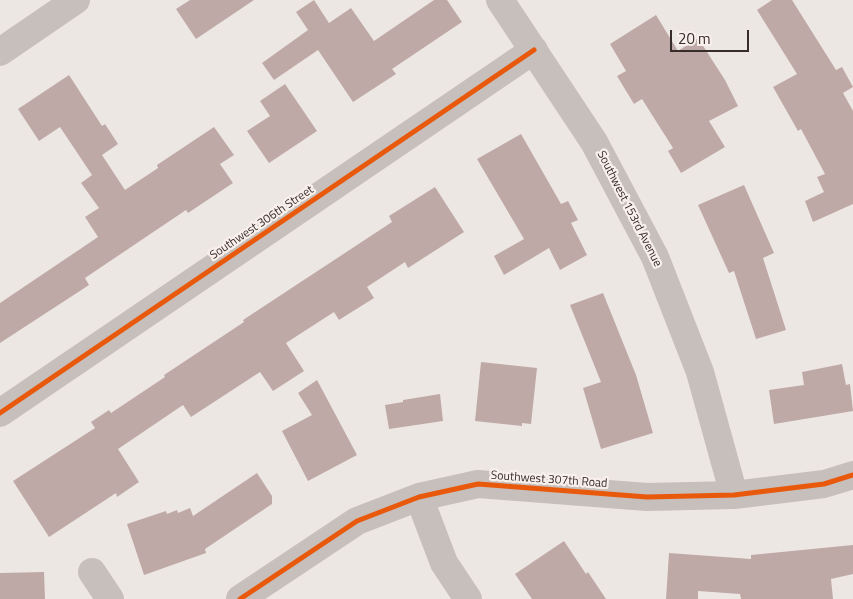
<!DOCTYPE html>
<html>
<head>
<meta charset="utf-8">
<style>
	body { margin:0 }
	#map { position:relative; width:853px; height:599px; overflow:hidden; background:#ede7e3; font-family:"Titillium Web",sans-serif }
	canvas { display:block }
	.scale { position:absolute; left:670px; top:30px; width:79px; height:22px; box-sizing:border-box; border:2px solid #372c2a; border-top:0; padding-left:6px; font-size:15px; line-height:18px; white-space:nowrap; color:#372c2a; -webkit-text-stroke:4px #f9f0eb; paint-order:stroke }
</style>
</head>
<body>
<div id="map">
<canvas width="853" height="599"></canvas>
<div class="scale">20 m</div>
</div>
<script>
const context = document.querySelector('canvas').getContext('2d');
context.lineJoin = 'round';
function fill(path, color) { context.fillStyle = color; context.fill(path, 'evenodd'); }
const shape = rows => new Path2D(rows.map(r => 'M' + r).join(''));
function trace(path, color, width, dash) { context.strokeStyle = color; context.lineWidth = width; context.lineCap = dash ? 'butt' : 'round'; context.setLineDash(dash || []); context.stroke(path); }
function label(font, color, halo, rows, align = 'center') {
  context.font = font + ' "Titillium Web",sans-serif'; context.lineWidth = 4.5; context.setLineDash([]); context.textBaseline = 'middle'; context.strokeStyle = halo; context.fillStyle = color; for (const [text, x, y, turn = 0] of rows) {
    context.save(); context.translate(x, y); context.rotate((+turn || 0) * Math.PI / 180); context.textAlign = isNaN(turn) ? turn : align; if (halo) context.strokeText(text, 0, 0); context.fillText(text, 0, 0); context.restore();
  }
}
fill(shape([
	[190,0,254,0,196,39,176,9],
	[314,0,329,23,351,8,374,41,434,0,447,0,462,22,392,69,396,74,353,102,318,50,274,80,262,63,308,30,296,12],
	[772,0,792,0,836,70,842,67,853,87,843,93,853,111,853,204,813,222,805,201,824,192,817,177,825,174,801,129,798,131,773,87,797,74,757,10],
	[656,15,678,51,698,38,725,80,738,106,709,121,725,147,681,173,668,151,673,148,642,99,634,104,617,76,626,71,610,44],
	[69,75,102,126,105,124,118,144,102,155,125,190,158,168,157,165,214,127,234,155,220,164,233,183,188,213,186,210,85,278,89,285,0,343,0,303,98,237,85,217,99,208,81,183,92,175,60,127,39,141,18,109],
	[285,84,317,131,269,163,247,131,270,116,260,101],
	[521,134,561,204,568,201,578,220,571,223,587,255,560,270,549,248,504,275,494,256,524,239,477,159],
	[744,185,774,253,763,258,786,330,756,339,734,271,729,273,698,205],
	[435,187,464,232,408,268,405,262,367,287,374,298,339,320,334,312,286,343,304,371,273,391,260,372,191,417,183,405,118,449,139,482,117,497,116,493,49,537,13,481,95,428,91,422,109,410,111,413,165,377,164,375,244,322,243,320,392,222,389,216],
	[603,293,636,375,653,433,601,449,583,388,601,382,570,305],
	[481,362,537,368,531,424,522,423,522,426,475,421],
	[842,364,846,385,850,384,853,411,774,424,769,390,804,385,802,372],
	[317,380,357,455,308,481,282,431,312,415,298,393],
	[440,394,443,421,389,429,385,405,403,402,403,400],
	[257,473,272,496,272,504,205,549,206,553,144,575,127,524,166,511,167,514,177,510,178,513,190,508,193,516],
	[564,541,586,574,588,572,606,599,532,599,515,574],
	[853,545,853,574,831,579,833,599,741,599,740,594,698,591,698,599,666,599,669,553,751,559,751,555],
	[44,572,45,599,0,599,0,573]
]), '#bfa9a6');
trace(shape([
	[500,0,594,142,655,257,700,372,734,495],
	[0,52,76,0],
	[0,413,534,50],
	[419,497,444,563,468,599],
	[92,572,110,599],
	[240,599,357,521,419,497,478,484,647,497,734,495,824,484,853,475]
]), '#c6bfbc', 28);
trace(shape([
	[0,413,534,50],
	[240,599,357,521,419,497,478,484,647,497,734,495,824,484,853,475]
]), '#e8590c', 5);
label('12px', '#372c2a', '#f9f0eb', [
	["Southwest 153rd Avenue",629,209,63],
	["Southwest 306th Street",262,223,-34],
	["Southwest 307th Road",549,480,4]
]);
</script>
</body>
</html>
